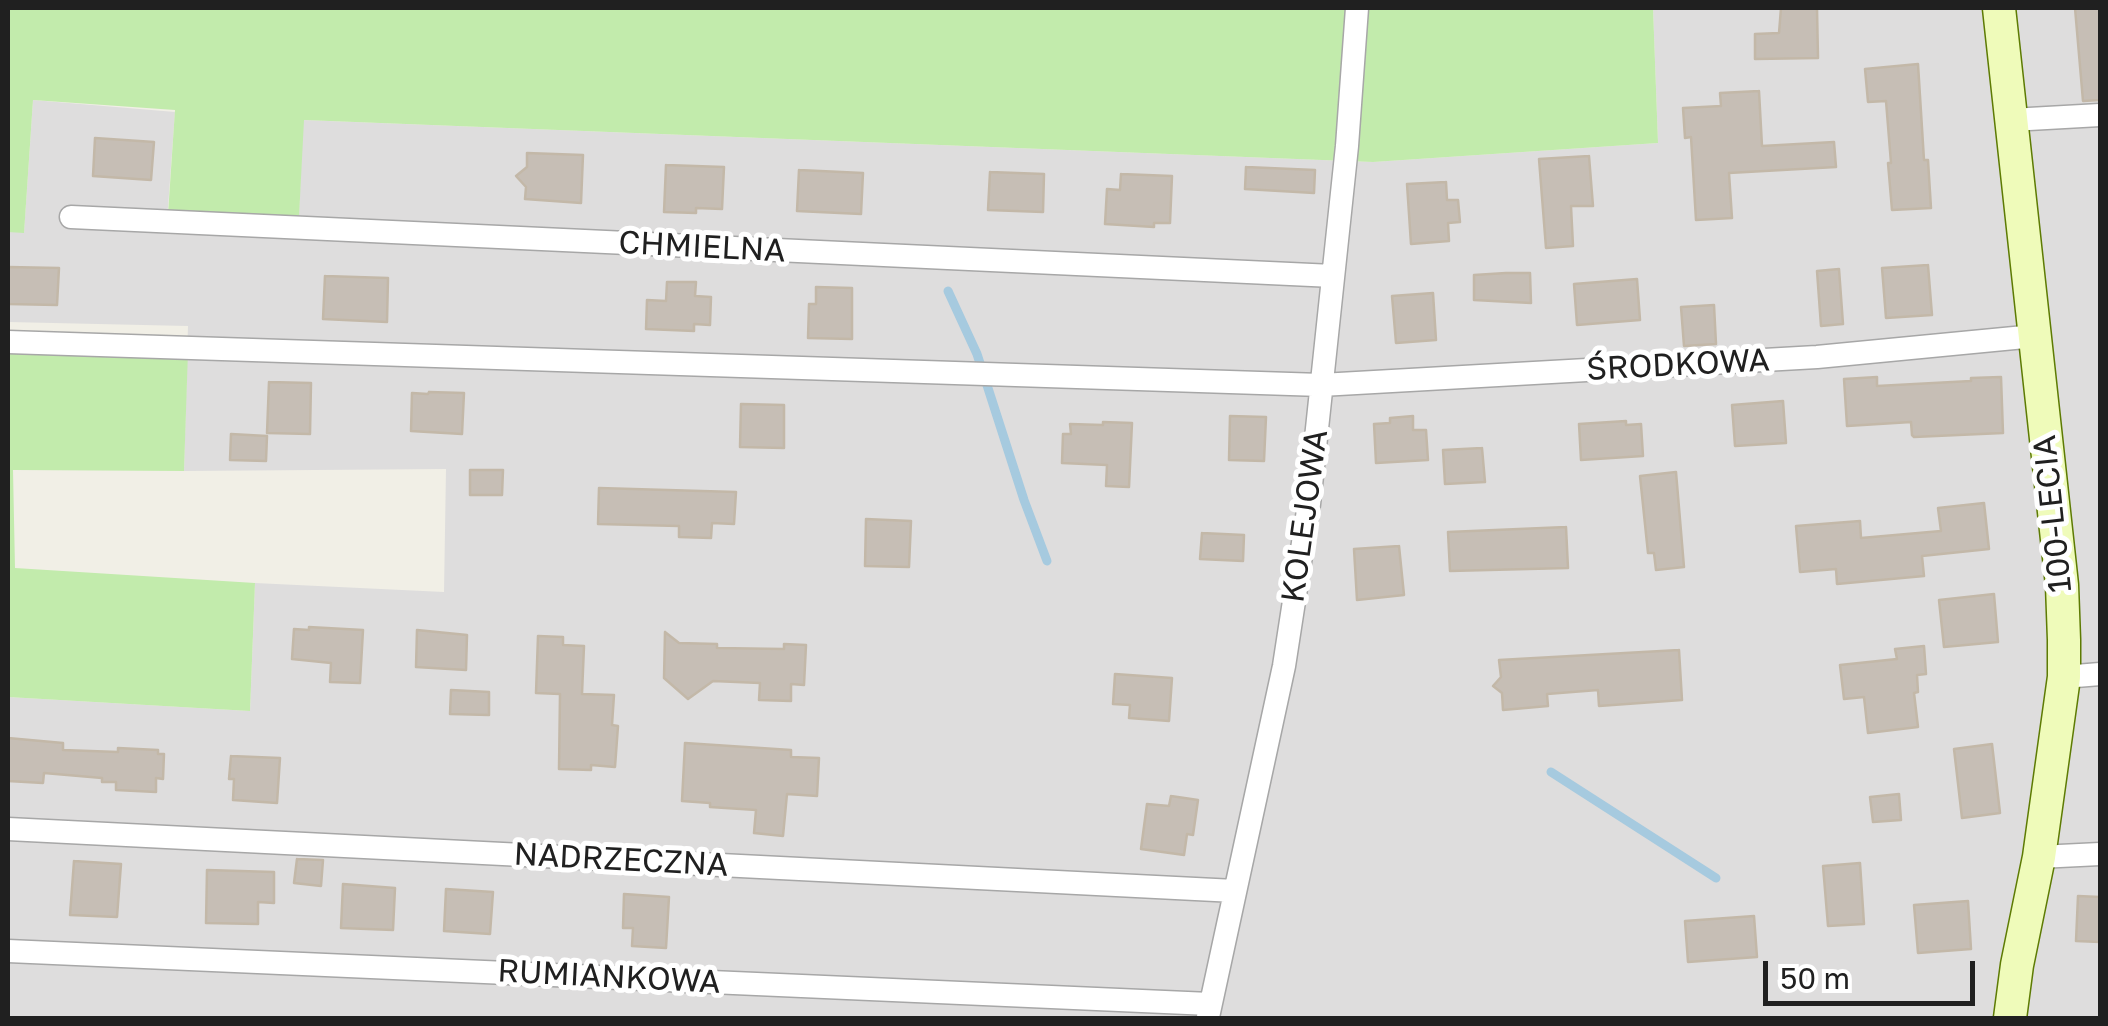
<!DOCTYPE html>
<html>
<head>
<meta charset="utf-8">
<style>
	body { margin:0 }
	#map { position:relative; width:2108px; height:1026px; overflow:hidden; background:#f1efe6; font-family:"Golos Text",sans-serif }
	canvas { display:block }
	.frame { position:absolute; inset:0; border:10px solid #202020; pointer-events:none }
	.scale { position:absolute; left:1763px; top:961px; width:212px; height:45px; box-sizing:border-box; border:5px solid #202020; border-top:0; padding-left:12px; font-size:30px; line-height:35px; white-space:nowrap; color:#202020; -webkit-text-stroke:8px #fff; paint-order:stroke }
</style>
</head>
<body>
<div id="map">
<canvas width="2108" height="1026"></canvas>
<div class="frame"></div>
<div class="scale">50 m</div>
</div>
<script>
const context = document.querySelector('canvas').getContext('2d');
context.lineJoin = 'round';
function fill(path, color) { context.fillStyle = color; context.fill(path, 'evenodd'); }
const shape = rows => new Path2D(rows.map(r => 'M' + r).join(''));
function trace(path, color, width, dash) { context.strokeStyle = color; context.lineWidth = width; context.lineCap = dash ? 'butt' : 'round'; context.setLineDash(dash || []); context.stroke(path); }
function label(font, color, halo, rows, align = 'center') {
  context.font = font + ' "Golos Text",sans-serif'; context.lineWidth = 10; context.setLineDash([]); context.textBaseline = 'middle'; context.strokeStyle = halo; context.fillStyle = color; for (const [text, x, y, turn = 0] of rows) {
    context.save(); context.translate(x, y); context.rotate((+turn || 0) * Math.PI / 180); context.textAlign = isNaN(turn) ? turn : align; if (halo) context.strokeText(text, 0, 0); context.fillText(text, 0, 0); context.restore();
  }
}
fill(shape([
	[1653,8,2100,8,2100,1018,8,1018,8,697,250,711,255,583,444,592,446,469,184,471,188,326,8,322,8,232,24,232,33,100,175,112,166,234,298,237,303,120,1373,162,1658,143]
]), '#dedddd');
fill(shape([
	[8,8,1653,8,1658,143,1373,162,304,120,299,217,168,214,175,110,33,100,24,233,8,232],
	[8,345,188,351,184,471,13,470,15,568,255,583,250,711,8,697]
]), '#c2ebac');
trace(shape([
	[948,291,977,354,1024,500,1047,561],
	[1551,772,1716,878]
]), '#a6cadf', 9);
const building = shape([
	[1781,8,1817,8,1818,58,1755,59,1755,34,1779,33,1781,8],
	[2075,8,2100,8,2100,100,2083,101,2075,8],
	[1918,64,1924,160,1928,160,1931,208,1892,210,1888,163,1891,163,1886,101,1868,102,1865,69,1918,64],
	[1759,91,1762,146,1834,142,1836,167,1729,173,1732,218,1696,220,1691,137,1685,138,1683,108,1721,106,1720,93,1759,91],
	[95,138,154,142,151,180,93,176,95,138],
	[527,153,583,155,581,203,525,199,526,187,516,176,527,167,527,153],
	[1589,156,1593,206,1571,206,1573,246,1546,248,1539,159,1589,156],
	[666,165,724,167,722,209,696,208,696,213,664,212,666,165],
	[1246,167,1315,170,1314,193,1245,189,1246,167],
	[799,170,863,173,861,214,797,211,799,170],
	[990,172,1044,174,1043,212,988,210,990,172],
	[1121,174,1172,176,1170,223,1154,223,1154,227,1105,224,1107,189,1120,190,1121,174],
	[1446,182,1447,200,1458,200,1460,222,1448,223,1449,241,1411,244,1407,184,1446,182],
	[1928,265,1932,315,1886,318,1882,268,1928,265],
	[8,267,59,268,57,305,8,304,8,267],
	[1839,269,1843,324,1821,326,1817,271,1839,269],
	[1506,273,1530,273,1531,303,1474,300,1474,275,1506,273],
	[325,276,388,278,387,322,323,319,325,276],
	[1637,279,1640,320,1577,325,1574,284,1637,279],
	[667,282,696,282,695,296,711,297,710,325,694,324,694,331,646,329,647,300,666,301,667,282],
	[816,287,852,288,852,339,808,338,809,304,816,304,816,287],
	[1433,293,1436,340,1396,343,1392,296,1433,293],
	[1714,305,1716,344,1684,346,1681,307,1714,305],
	[1877,377,1877,386,1971,381,1971,378,2001,377,2003,433,1914,437,1912,435,1911,422,1847,426,1844,379,1877,377],
	[269,382,311,383,310,434,267,433,269,382],
	[429,392,464,393,462,434,411,431,412,393,428,394,429,392],
	[1783,401,1786,443,1735,446,1732,405,1783,401],
	[741,404,784,405,784,448,740,447,741,404],
	[1230,416,1266,417,1264,461,1229,460,1230,416],
	[1413,416,1413,430,1426,430,1428,460,1376,463,1374,424,1390,423,1390,418,1413,416],
	[1626,421,1626,425,1641,424,1643,456,1581,460,1579,424,1626,421],
	[1103,422,1132,423,1129,487,1106,486,1107,465,1062,463,1063,434,1071,434,1070,424,1103,425,1103,422],
	[231,434,267,436,266,461,230,460,231,434],
	[1482,448,1485,482,1445,484,1443,450,1482,448],
	[470,470,503,470,502,495,470,495,470,470],
	[1676,472,1684,567,1656,570,1654,553,1648,553,1640,476,1676,472],
	[599,488,736,492,734,524,712,523,711,538,679,537,679,526,598,524,599,488],
	[1984,503,1989,549,1922,556,1924,576,1837,584,1836,569,1800,572,1796,526,1860,521,1861,538,1941,531,1938,508,1984,503],
	[866,519,911,521,909,567,865,566,866,519],
	[1566,527,1568,568,1450,571,1448,532,1566,527],
	[1202,533,1244,535,1243,561,1200,559,1202,533],
	[1399,546,1404,595,1357,600,1354,549,1399,546],
	[1994,594,1998,642,1944,647,1939,600,1994,594],
	[309,627,363,630,360,683,330,682,331,663,292,659,294,629,309,630,309,627],
	[417,630,467,635,466,670,416,667,417,630],
	[665,632,679,643,717,644,717,648,784,649,784,644,806,645,804,685,791,684,791,701,759,700,760,683,713,681,688,699,664,678,665,632],
	[538,636,563,637,563,645,584,646,582,694,614,695,612,725,618,726,615,767,591,765,591,770,559,769,560,694,536,693,538,636],
	[1924,646,1926,674,1917,675,1918,692,1914,693,1918,727,1868,733,1864,697,1844,699,1840,665,1897,659,1895,649,1924,646],
	[1679,650,1682,700,1599,706,1598,690,1547,694,1548,706,1503,710,1502,693,1493,686,1501,677,1499,660,1679,650],
	[1115,674,1172,678,1169,721,1129,718,1130,705,1113,704,1115,674],
	[451,690,489,692,489,715,450,714,451,690],
	[8,738,63,743,63,750,118,752,118,748,158,750,158,754,164,754,163,779,156,778,156,792,116,790,116,782,102,782,102,778,44,773,43,783,8,781,8,738],
	[685,743,791,750,791,757,819,758,817,796,787,794,783,836,754,833,756,810,710,807,710,803,682,801,685,743],
	[1992,744,2000,813,1962,818,1954,749,1992,744],
	[231,756,280,758,277,803,233,800,234,779,229,779,231,756],
	[1899,794,1901,820,1873,822,1870,797,1899,794],
	[1171,796,1198,800,1193,835,1187,834,1184,855,1141,849,1147,804,1169,806,1171,796],
	[297,859,323,860,321,886,294,883,297,859],
	[74,861,121,864,117,917,70,915,74,861],
	[1860,863,1864,924,1828,926,1823,866,1860,863],
	[207,870,274,872,274,903,258,902,258,924,206,923,207,870],
	[343,884,395,888,393,930,341,928,343,884],
	[446,889,493,892,490,934,444,931,446,889],
	[624,894,669,897,666,948,632,946,633,928,623,928,624,894],
	[2078,896,2100,897,2100,942,2076,941,2078,896],
	[1968,901,1971,949,1918,953,1914,905,1968,901],
	[1754,916,1757,957,1688,962,1685,921,1754,916]
]);
fill(building, '#c6beb5');
trace(building, '#c3b8a8', 2.5);
const street = shape([
	[2011,120,2100,115],
	[71,217,1333,276],
	[8,342,1321,385,1817,357,2035,336],
	[2064,677,2100,674],
	[8,829,1235,891],
	[2039,857,2100,854],
	[8,951,1210,1004],
	[1208,1017,1284,666,1309,504,1347,146,1357,8]
]);
const secondary = shape([
	[1999,8,2062,585,2064,640,2064,677,2039,857,2017,965,2010,1018]
]);
trace(street, '#a7a7a7', 25);
trace(secondary, '#5d7b03', 35);
trace(street, '#fff', 22);
trace(secondary, '#effbba', 32);
label('32px', '#202020', '#fff', [
	["CHMIELNA",702,247,3],
	["ŚRODKOWA",1678,365,-3],
	["100-LECIA",2053,514,-96],
	["KOLEJOWA",1305,516,-82],
	["NADRZECZNA",621,860,3],
	["RUMIANKOWA",609,977,3]
]);
</script>
</body>
</html>
